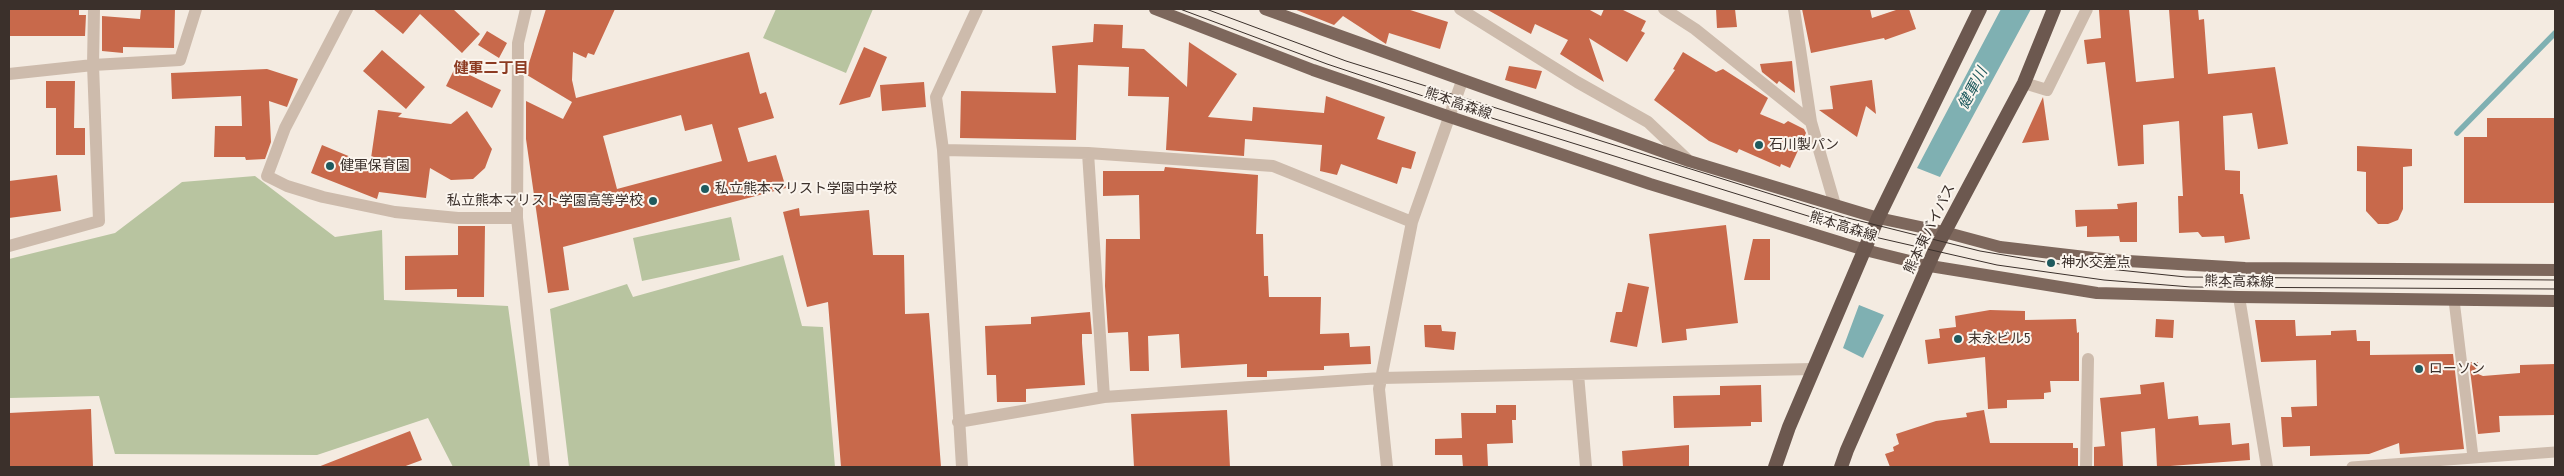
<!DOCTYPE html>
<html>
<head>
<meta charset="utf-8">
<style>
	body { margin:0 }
	#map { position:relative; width:2564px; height:476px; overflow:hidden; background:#f4ebe1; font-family:"Fira Sans Condensed",sans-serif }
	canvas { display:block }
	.frame { position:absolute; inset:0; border:10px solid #3b302b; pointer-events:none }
</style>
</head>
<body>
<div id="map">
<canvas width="2564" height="476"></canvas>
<div class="frame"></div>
</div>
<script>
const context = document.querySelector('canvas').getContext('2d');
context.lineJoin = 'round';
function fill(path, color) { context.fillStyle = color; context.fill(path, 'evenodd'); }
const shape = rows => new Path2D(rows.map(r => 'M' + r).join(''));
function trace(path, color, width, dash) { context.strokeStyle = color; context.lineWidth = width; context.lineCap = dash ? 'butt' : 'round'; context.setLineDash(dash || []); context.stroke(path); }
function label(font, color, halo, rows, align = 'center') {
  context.font = font + ' "Fira Sans Condensed","Noto Sans JP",sans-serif'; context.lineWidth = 4; context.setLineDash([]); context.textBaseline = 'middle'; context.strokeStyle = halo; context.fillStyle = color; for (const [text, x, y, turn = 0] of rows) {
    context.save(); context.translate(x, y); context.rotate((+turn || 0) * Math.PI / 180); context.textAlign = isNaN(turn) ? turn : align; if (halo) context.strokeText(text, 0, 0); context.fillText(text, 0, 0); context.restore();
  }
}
fill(shape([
	[776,9,873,9,846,73,763,38],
	[255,176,335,237,382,230,384,300,508,306,530,467,453,467,428,418,317,455,115,454,99,396,9,398,9,259,115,233,182,182],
	[731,217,740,260,642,281,633,238],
	[783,255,802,326,823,327,835,467,569,467,550,309,627,284,633,297]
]), '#b8c4a0');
fill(shape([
	[2001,9,2031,9,1940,177,1917,168],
	[1859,305,1884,315,1863,358,1843,348]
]), '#7fb0b2');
trace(shape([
	[2457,133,2555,33]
]), '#7fb0b2', 5.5);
fill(shape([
	[9,9,79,9,79,15,86,15,85,36,9,36],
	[141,9,175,9,174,48,123,47,123,53,102,51,102,16,140,19],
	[373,9,453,9,480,34,462,53,420,14,403,34],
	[546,9,615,9,594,55,588,53,586,58,573,52,572,80,576,98,749,52,760,94,766,92,774,118,738,128,748,162,776,155,786,188,563,247,569,290,548,293,526,139,526,101,563,119,572,102,527,75,529,63],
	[681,115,685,131,712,124,722,161,617,189,603,136],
	[1294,9,1407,9,1448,22,1440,49,1389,33,1386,44,1343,16,1334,25],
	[1486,9,1588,9,1601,16,1604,9,1621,9,1646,21,1641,31,1645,33,1627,62,1589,38,1604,82,1560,54,1568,40,1535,24,1531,34],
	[1716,9,1735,9,1737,27,1717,28],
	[1802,9,1870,9,1872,18,1899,9,1909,9,1916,29,1885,40,1884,38,1811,53],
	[2108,9,2129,9,2136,82,2174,78,2169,9,2198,9,2199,20,2204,19,2208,74,2275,67,2288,144,2258,149,2252,113,2223,116,2225,170,2240,171,2240,194,2243,194,2250,239,2225,243,2224,236,2202,237,2198,232,2179,233,2178,196,2183,196,2179,121,2143,125,2144,164,2118,166,2105,62,2087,64,2084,40,2101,38,2099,10],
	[1094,24,1123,25,1122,48,1144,49,1187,87,1189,42,1237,74,1208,117,1252,121,1253,107,1324,113,1326,96,1385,117,1377,139,1416,152,1411,169,1402,167,1397,184,1341,164,1337,175,1320,171,1322,145,1245,139,1244,156,1166,150,1169,97,1128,96,1129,67,1078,65,1076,140,960,138,961,91,1056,93,1052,46,1093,42],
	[487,31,507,43,499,58,478,45],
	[864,47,887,57,870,97,839,105],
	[382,50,425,87,406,109,363,71],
	[1683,52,1716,72,1723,69,1768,98,1760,114,1784,124,1788,121,1804,129,1806,133,1790,168,1781,164,1780,167,1739,149,1737,153,1709,141,1654,100,1675,70,1673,69],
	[1792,61,1795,93,1779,81,1777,84,1762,72,1760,64],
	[1509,66,1542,71,1536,89,1505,80],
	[455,68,501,90,492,108,446,86],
	[267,69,298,79,287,107,269,101,271,142,265,159,246,160,245,157,214,157,215,126,242,126,241,96,172,99,171,73],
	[1872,80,1876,114,1866,106,1857,137,1819,110,1833,109,1830,86],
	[46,81,75,81,74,128,85,128,85,155,56,155,56,108,46,108],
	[924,82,926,107,882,111,880,85],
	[2043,97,2049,140,2022,143],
	[378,110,402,113,398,117,451,124,467,111,492,149,485,168,473,179,451,180,430,168,426,198,379,192,377,199,311,173,322,145,370,165],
	[2487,118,2555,118,2555,203,2464,203,2464,137,2487,137],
	[2357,146,2412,149,2412,166,2403,167,2403,209,2398,220,2388,224,2378,224,2366,211,2366,172,2357,171],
	[1165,167,1258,175,1256,234,1263,234,1264,276,1268,276,1269,297,1321,297,1320,334,1349,333,1350,347,1370,346,1371,364,1324,366,1324,370,1267,371,1267,377,1247,377,1247,364,1181,368,1179,334,1148,336,1149,371,1130,371,1128,332,1108,333,1105,286,1106,239,1140,239,1139,195,1103,196,1103,171,1164,171],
	[57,175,61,211,9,218,9,181],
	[2137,202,2137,242,2120,242,2119,236,2087,237,2087,226,2076,227,2075,210,2118,209,2117,204],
	[799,208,800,216,869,210,873,255,904,255,905,314,929,313,941,467,841,467,828,302,807,307,783,212],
	[1726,225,1738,323,1686,329,1687,340,1662,343,1649,234],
	[458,226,485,226,484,297,457,297,457,289,405,290,405,256,458,255],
	[1753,239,1770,239,1770,280,1744,280],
	[1628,283,1649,287,1637,347,1610,342,1616,312,1622,312],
	[1990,310,2025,311,2025,320,2076,319,2077,333,2079,332,2079,381,2050,381,2051,392,2044,393,2044,399,2007,400,2007,408,1988,409,1985,357,1928,364,1925,340,1940,338,1939,329,1956,327,1955,316],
	[1090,312,1092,334,1082,334,1082,343,1085,385,1026,389,1026,402,997,402,996,375,987,375,985,326,1031,324,1031,317],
	[2156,319,2174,320,2173,338,2155,337],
	[2255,320,2295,320,2296,336,2331,335,2331,331,2356,330,2357,341,2370,341,2370,355,2453,354,2464,449,2400,454,2399,443,2369,454,2310,456,2310,446,2283,447,2281,417,2292,417,2291,407,2317,406,2316,360,2261,362],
	[1424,325,1441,325,1442,331,1456,332,1454,350,1425,347],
	[2469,362,2478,362,2478,374,2483,376,2520,373,2520,365,2555,364,2555,415,2499,416,2500,432,2478,434],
	[2164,382,2168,419,2198,416,2199,425,2230,423,2232,445,2249,443,2250,460,2157,467,2155,428,2121,432,2123,467,2094,467,2094,447,2105,446,2100,398,2141,394,2140,385],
	[1761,385,1762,422,1751,422,1751,426,1674,428,1673,396,1720,395,1720,386],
	[1496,405,1516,405,1516,420,1512,420,1513,443,1487,444,1488,467,1463,467,1462,455,1435,455,1435,439,1462,438,1461,413,1496,413],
	[91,409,93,467,9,467,9,413],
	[1227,410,1230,467,1134,467,1131,414],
	[1984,410,1990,443,2073,443,2073,448,2078,448,2078,467,1890,467,1885,454,1894,451,1893,447,1899,444,1896,434,1936,421,1967,417,1966,413],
	[410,431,422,460,403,467,318,467],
	[1689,445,1689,467,1623,467,1622,451]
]), '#c8694b');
trace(shape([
	[2454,300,2473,457],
	[2352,467,2555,452]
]), '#cdbbac', 11);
trace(shape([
	[347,9,285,128,267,176,287,186,323,197,395,212,458,218,517,218],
	[526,9,518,43,517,218,544,467],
	[1460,9,1577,82,1648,122,1689,161],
	[1664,9,1695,29,1811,122],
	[1794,9,1811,122,1835,205],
	[9,74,93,65,180,60,196,9],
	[2024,83,2047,90,2087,9],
	[943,150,1088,153,1273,166,1412,222],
	[1088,153,1104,397],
	[9,246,99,221,93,65,94,9],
	[2239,297,2267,467],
	[1578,374,1586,467],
	[958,422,1104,397,1381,378,1813,369],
	[962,467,943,150,936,97,977,9],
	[1387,467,1379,389,1412,222,1462,81],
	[2086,467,2088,359]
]), '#cdbbac', 12);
trace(shape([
	[1155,9,1313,70,1450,117,1650,184,1865,250,1930,266,2097,293,2239,297,2555,301],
	[1265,9,1689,161,1878,218,1944,232,2000,247,2111,260,2245,268,2555,270]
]), '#7d675c', 12);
trace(shape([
	[1775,467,1789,427,1878,218,1980,9],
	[1841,467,1847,450,1934,252,2024,83,2054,9]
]), '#6c584f', 14);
trace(shape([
	[1180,9,1327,64,1453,106,1879,238,1997,265,2104,280,2191,287,2555,289],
	[1206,9,1346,61,1844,217,1980,251,2051,263,2186,277,2555,280]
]), '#3b302b', 1);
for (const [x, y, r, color] of [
	[1759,145,5,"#1f5a5e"],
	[330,166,5,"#1f5a5e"],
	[705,189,5,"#1f5a5e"],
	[653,201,5,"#1f5a5e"],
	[2051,263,5,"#1f5a5e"],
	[1958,339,5,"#1f5a5e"],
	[2419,369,5,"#1f5a5e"]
]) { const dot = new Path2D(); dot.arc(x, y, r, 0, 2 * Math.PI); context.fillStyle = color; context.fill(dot); trace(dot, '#fbf5ee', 2); }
label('14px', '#3b302b', '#fbf5ee', [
	["熊本高森線",1458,104,19],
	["熊本高森線",1843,227,17],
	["熊本東バイパス",1930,229,-64],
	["熊本高森線",2239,282,1]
]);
label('14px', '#3b302b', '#fbf5ee', [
	["石川製パン",1769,145],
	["健軍保育園",340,166],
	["私立熊本マリスト学園中学校",715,189],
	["私立熊本マリスト学園高等学校",643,201,"right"],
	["神水交差点",2061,263],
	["末永ビル5",1968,339],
	["ローソン",2429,369]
], 'left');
label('bold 15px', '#8c3b22', '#fbf5ee', [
	["健軍二丁目",491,69]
]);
label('italic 15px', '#1f5a5e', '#fbf5ee', [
	["健軍川",1973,89,-62]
]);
</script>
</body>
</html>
